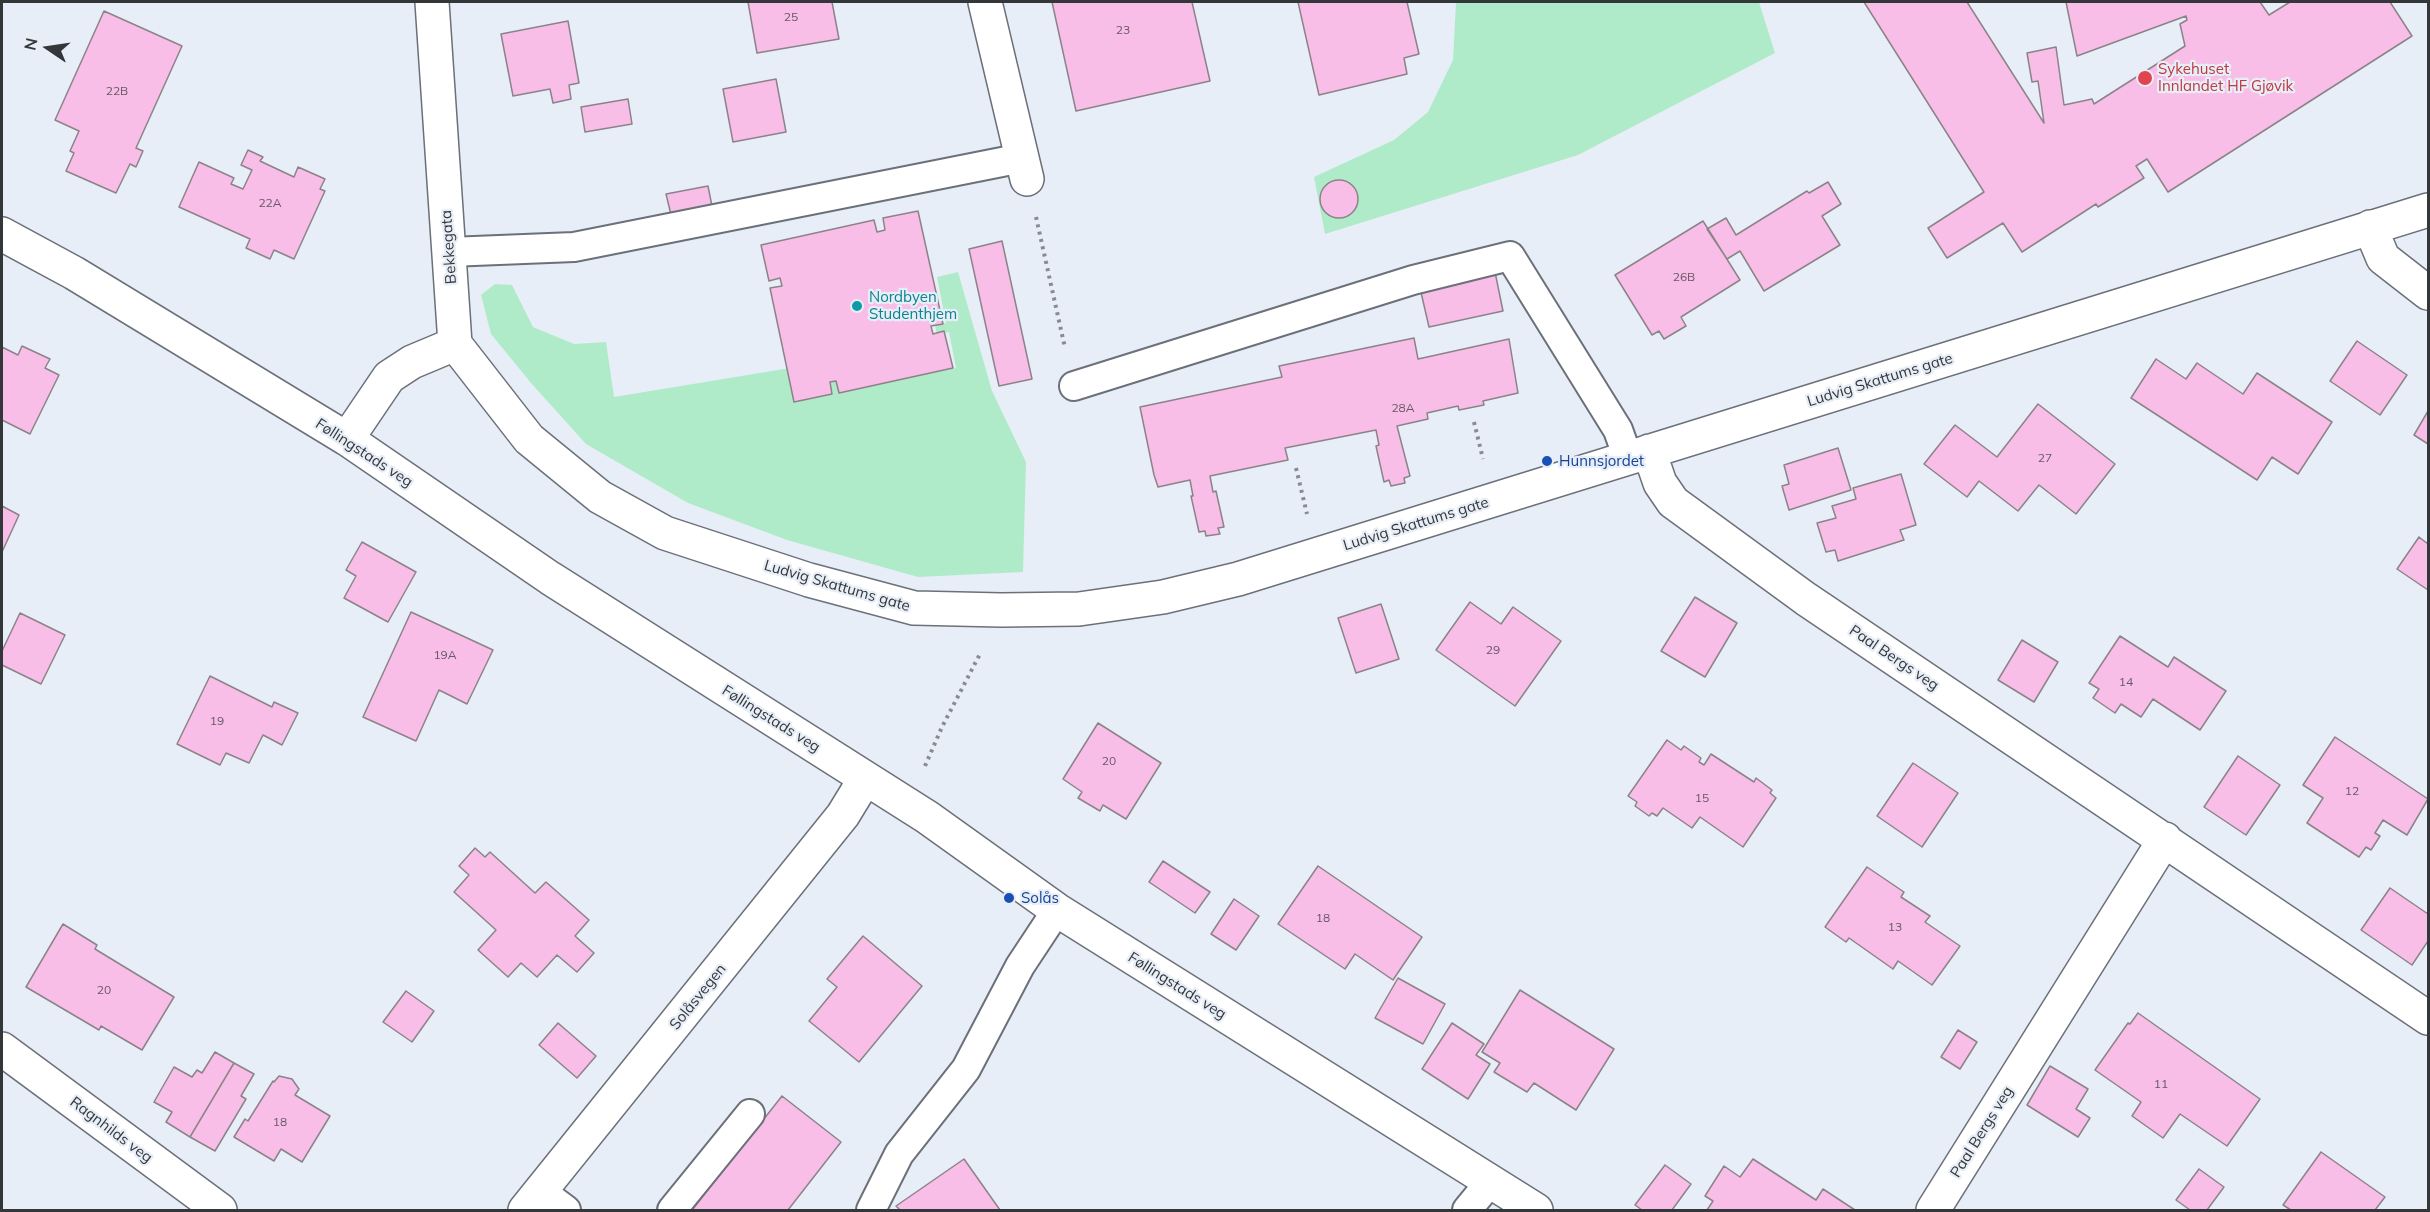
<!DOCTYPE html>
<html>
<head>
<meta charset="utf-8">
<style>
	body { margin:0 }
	#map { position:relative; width:2430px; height:1212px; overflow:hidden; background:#e8eef7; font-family:Mulish,sans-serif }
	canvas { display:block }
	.frame { position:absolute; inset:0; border:3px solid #34373a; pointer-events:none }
	.north { position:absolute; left:18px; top:18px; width:60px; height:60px; -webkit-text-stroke:4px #e8eef7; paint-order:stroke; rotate:283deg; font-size:16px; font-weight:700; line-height:24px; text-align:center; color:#34373a }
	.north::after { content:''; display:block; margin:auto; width:21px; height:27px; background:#34373a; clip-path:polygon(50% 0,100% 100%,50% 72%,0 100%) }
</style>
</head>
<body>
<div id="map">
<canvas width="2430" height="1212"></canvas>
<div class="frame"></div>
<div class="north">N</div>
</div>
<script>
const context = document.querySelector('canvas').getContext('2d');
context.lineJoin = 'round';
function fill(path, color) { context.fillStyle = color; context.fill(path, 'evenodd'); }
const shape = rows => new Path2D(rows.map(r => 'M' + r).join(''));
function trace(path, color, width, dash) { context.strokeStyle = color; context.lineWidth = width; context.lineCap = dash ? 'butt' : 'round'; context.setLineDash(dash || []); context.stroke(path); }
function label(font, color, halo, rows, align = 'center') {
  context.font = font + ' Mulish,sans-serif'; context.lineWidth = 4.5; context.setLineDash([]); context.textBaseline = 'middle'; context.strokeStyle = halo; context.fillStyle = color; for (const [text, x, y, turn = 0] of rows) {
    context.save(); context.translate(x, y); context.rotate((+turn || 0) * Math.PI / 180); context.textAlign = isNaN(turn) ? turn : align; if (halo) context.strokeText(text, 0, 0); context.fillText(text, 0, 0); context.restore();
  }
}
fill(shape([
	[1456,2,1759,2,1775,53,1578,155,1325,234,1314,177,1394,140,1428,112,1453,60],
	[958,272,992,391,1026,462,1023,572,918,577,787,540,688,503,586,444,531,383,491,334,481,295,495,284,512,285,533,327,574,344,606,342,614,397,790,368,798,401,832,393,830,382,839,380,842,391,956,368,949,332,937,335,935,325,946,323,937,277]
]), '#b0ebc9');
const building = shape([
	[748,2,832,2,839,39,757,53,748,2],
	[1052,2,1192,2,1210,81,1076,111,1052,2],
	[1298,2,1407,2,1419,54,1404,58,1407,74,1319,95,1298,2],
	[1864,2,1967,2,2044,123,2038,81,2032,82,2027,53,2056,47,2064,105,2092,99,2094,104,2185,46,2180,24,2187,20,2186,16,2077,56,2066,2,2260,2,2269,15,2290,2,2390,2,2412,36,2168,192,2147,159,2136,166,2144,178,2098,207,2096,204,2022,252,2003,223,1947,258,1928,228,1984,192,1864,2],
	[104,11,182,46,136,148,143,151,136,167,130,164,116,193,66,171,74,153,70,151,79,131,55,120,104,11],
	[568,21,579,83,569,85,571,99,553,103,550,89,513,96,501,34,568,21],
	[776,79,786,132,733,142,723,89,776,79],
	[628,99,632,124,585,132,581,107,628,99],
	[248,150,263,157,260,161,294,177,298,167,325,179,320,189,325,191,294,259,274,250,270,259,246,248,250,239,179,207,199,162,234,178,231,184,243,189,252,170,241,165,248,150],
	'1320 199a19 19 0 1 1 38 0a19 19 0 1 1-38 0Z',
	[1828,182,1841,204,1822,216,1840,245,1764,291,1740,251,1727,259,1707,229,1726,218,1736,235,1807,191,1809,193,1828,182],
	[708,186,713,211,672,219,666,194,708,186],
	[918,211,943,324,931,326,933,334,944,331,953,368,839,393,836,381,830,382,832,394,794,402,770,288,782,286,780,278,769,281,761,245,874,220,877,232,885,230,883,218,918,211],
	[1703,221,1740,280,1681,317,1686,326,1664,339,1659,331,1652,335,1615,275,1703,221],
	[1002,241,1032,379,999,386,969,249,1002,241],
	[1495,272,1503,311,1429,327,1420,288,1495,272],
	[1414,338,1418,359,1509,339,1518,393,1483,401,1484,405,1459,410,1458,406,1427,413,1428,419,1397,426,1410,476,1404,478,1405,483,1391,486,1389,480,1384,482,1376,446,1379,445,1376,430,1285,448,1288,460,1210,476,1213,492,1216,491,1224,527,1218,528,1220,534,1206,536,1205,531,1199,532,1191,496,1193,496,1190,480,1158,487,1154,475,1140,407,1282,377,1279,366,1414,338],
	[2357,341,2407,375,2380,415,2330,381,2357,341],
	[22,346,50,359,45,368,59,375,30,434,2,420,2,347,18,355,22,346],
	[2156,359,2186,379,2197,363,2243,394,2257,373,2332,422,2298,474,2272,457,2257,480,2131,398,2156,359],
	[2038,404,2115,464,2076,514,2039,485,2018,511,1979,481,1967,497,1924,464,1955,425,1997,457,2038,404],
	[2428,411,2428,444,2414,435,2428,411],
	[1838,448,1851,490,1789,510,1782,486,1789,484,1784,465,1838,448],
	[1901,474,1916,525,1900,530,1904,540,1838,561,1835,550,1826,552,1817,523,1836,518,1832,506,1856,499,1853,488,1901,474],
	[2,506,19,515,2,552,2,506],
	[2419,537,2428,544,2428,590,2397,569,2419,537],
	[362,542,416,572,388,622,344,598,356,576,346,570,362,542],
	[1695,597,1737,623,1705,677,1661,651,1695,597],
	[1470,602,1501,624,1513,607,1561,641,1515,706,1436,650,1470,602],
	[1381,604,1399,659,1356,673,1338,618,1381,604],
	[411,612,493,650,467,704,439,690,416,741,363,717,411,612],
	[20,613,65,635,41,684,2,665,2,651,20,613],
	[2120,636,2168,667,2174,657,2226,691,2200,730,2153,699,2141,717,2121,704,2115,713,2093,698,2099,689,2089,683,2120,636],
	[2022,640,2058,662,2034,702,1998,680,2022,640],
	[210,676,272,707,274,702,298,713,282,745,263,735,249,763,226,753,220,765,177,744,210,676],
	[1098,723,1161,763,1126,819,1103,805,1100,811,1078,798,1082,792,1063,779,1098,723],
	[2335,737,2428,799,2407,835,2383,820,2375,833,2380,836,2371,850,2366,847,2359,857,2307,823,2323,798,2303,785,2335,737],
	[1667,740,1681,750,1684,746,1701,758,1699,762,1704,765,1711,754,1754,782,1756,778,1772,790,1770,793,1776,798,1743,847,1700,817,1692,828,1663,808,1657,816,1652,813,1649,816,1635,806,1637,802,1628,796,1667,740],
	[2238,756,2280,785,2246,835,2204,807,2238,756],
	[1913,763,1958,793,1922,847,1877,816,1913,763],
	[475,848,485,857,490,852,535,893,546,882,589,920,575,936,594,953,577,972,557,955,537,977,521,963,508,977,478,950,496,930,454,892,469,875,459,866,475,848],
	[1163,861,1210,892,1195,913,1149,882,1163,861],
	[1318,866,1422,937,1393,980,1355,954,1345,969,1278,924,1318,866],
	[1867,867,1904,892,1901,897,1930,916,1925,922,1960,946,1932,985,1898,961,1893,969,1849,938,1846,942,1825,927,1867,867],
	[2390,888,2428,914,2428,941,2412,965,2361,930,2390,888],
	[1234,899,1259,916,1236,950,1211,934,1234,899],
	[63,924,97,945,95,949,174,997,142,1050,101,1026,99,1030,26,987,63,924],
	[863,936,922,986,859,1062,809,1021,837,987,827,979,863,936],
	[1398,978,1445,1004,1423,1044,1375,1018,1398,978],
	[1520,990,1614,1049,1576,1110,1534,1083,1527,1092,1494,1072,1500,1063,1482,1052,1520,990],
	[406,991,434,1011,412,1042,383,1022,406,991],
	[2138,1013,2260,1099,2227,1146,2180,1114,2163,1138,2132,1116,2141,1102,2095,1070,2128,1023,2130,1024,2138,1013],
	[558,1023,596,1056,577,1078,539,1045,558,1023],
	[1452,1023,1484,1044,1476,1055,1490,1064,1468,1099,1422,1069,1452,1023],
	[1958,1030,1977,1042,1960,1069,1941,1057,1958,1030],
	[215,1052,234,1063,190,1137,166,1122,172,1112,154,1102,174,1067,192,1077,197,1070,202,1073,215,1052],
	[234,1063,254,1074,241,1096,246,1099,215,1151,190,1137,234,1063],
	[2050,1066,2088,1089,2076,1109,2090,1118,2078,1137,2027,1105,2050,1066],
	[279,1076,292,1079,299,1089,295,1095,330,1116,302,1162,281,1149,274,1161,234,1137,245,1119,248,1121,273,1081,274,1082,279,1076],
	[782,1096,841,1142,788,1210,692,1210,782,1096],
	[2321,1152,2385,1197,2375,1210,2291,1210,2283,1205,2321,1152],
	[964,1159,1000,1210,900,1210,896,1206,964,1159],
	[1753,1159,1816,1200,1823,1189,1855,1210,1707,1210,1713,1201,1705,1196,1724,1166,1740,1177,1753,1159],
	[1665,1165,1691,1184,1672,1210,1642,1210,1635,1205,1665,1165],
	[2199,1169,2224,1187,2207,1210,2190,1210,2176,1200,2199,1169]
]);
fill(building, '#f8bee7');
trace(building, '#8c8389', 1.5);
const lane = shape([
	[449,252,574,247,1022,158],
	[1074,386,1413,280,1510,256,1618,430,1628,458],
	[542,1192,566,1210],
	[672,1210,750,1114],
	[871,1210,899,1154,966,1069,1020,966,1057,910],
	[1467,1210,1490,1182]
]);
const street = shape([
	[985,2,1027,179],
	[2370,227,2383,258,2428,293],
	[2,234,74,273,347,439,550,578,927,817,1057,910,1536,1210],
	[455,344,529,439,600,497,665,533,809,580,914,608,1001,610,1079,609,1163,597,1238,579,2428,210],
	[347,439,389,377,412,362,455,344,432,2],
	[1649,451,1660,483,1673,502,1806,599,2428,1018],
	[2,1049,220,1210],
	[525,1210,843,815,865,779],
	[1933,1210,2165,839]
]);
trace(lane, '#6b7079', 32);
trace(street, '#6b7079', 36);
trace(shape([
	[1036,217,1065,348],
	[1474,422,1483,459],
	[1296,468,1307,514],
	[925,766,942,727,981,652]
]), '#888c92', 4, [3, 4.5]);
trace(lane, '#fff', 28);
trace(street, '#fff', 33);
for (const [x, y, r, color] of [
	[2145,78,8,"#e0444e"],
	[857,306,6,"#0f9aa8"],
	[1547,461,6,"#1a4fb4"],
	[1009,898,6,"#1a4fb4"]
]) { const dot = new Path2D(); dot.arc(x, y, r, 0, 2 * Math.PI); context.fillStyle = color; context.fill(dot); trace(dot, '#e8eef7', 2); }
label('12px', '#655965', null, [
	["25",791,17],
	["23",1123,30],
	["22B",117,91],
	["22A",270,203],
	["26B",1684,277],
	["28A",1403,408],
	["27",2045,458],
	["29",1493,650],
	["19A",445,655],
	["14",2126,682],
	["19",217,721],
	["20",1109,761],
	["12",2352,791],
	["15",1702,798],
	["18",1323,918],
	["13",1895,927],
	["20",104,990],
	["11",2161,1084],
	["18",280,1122]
]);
label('15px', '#be3a42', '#e8eef7', [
	["Sykehuset",2158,69],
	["Innlandet HF Gjøvik",2158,86]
], 'left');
label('15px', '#34373a', '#e8eef7', [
	["Bekkegata",449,247,-94],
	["Ludvig Skattums gate",1880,380,-17],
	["Føllingstads veg",364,453,33],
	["Ludvig Skattums gate",1416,524,-17],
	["Ludvig Skattums gate",837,586,16],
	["Paal Bergs veg",1894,658,34],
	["Føllingstads veg",771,719,32],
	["Føllingstads veg",1177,986,32],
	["Solåsvegen",698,997,-51],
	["Ragnhilds veg",111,1130,37],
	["Paal Bergs veg",1982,1132,-58]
]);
label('15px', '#0d838f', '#e8eef7', [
	["Nordbyen",869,297],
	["Studenthjem",869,314]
], 'left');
label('15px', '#164399', '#e8eef7', [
	["Hunnsjordet",1559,461],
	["Solås",1021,898]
], 'left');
</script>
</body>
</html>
